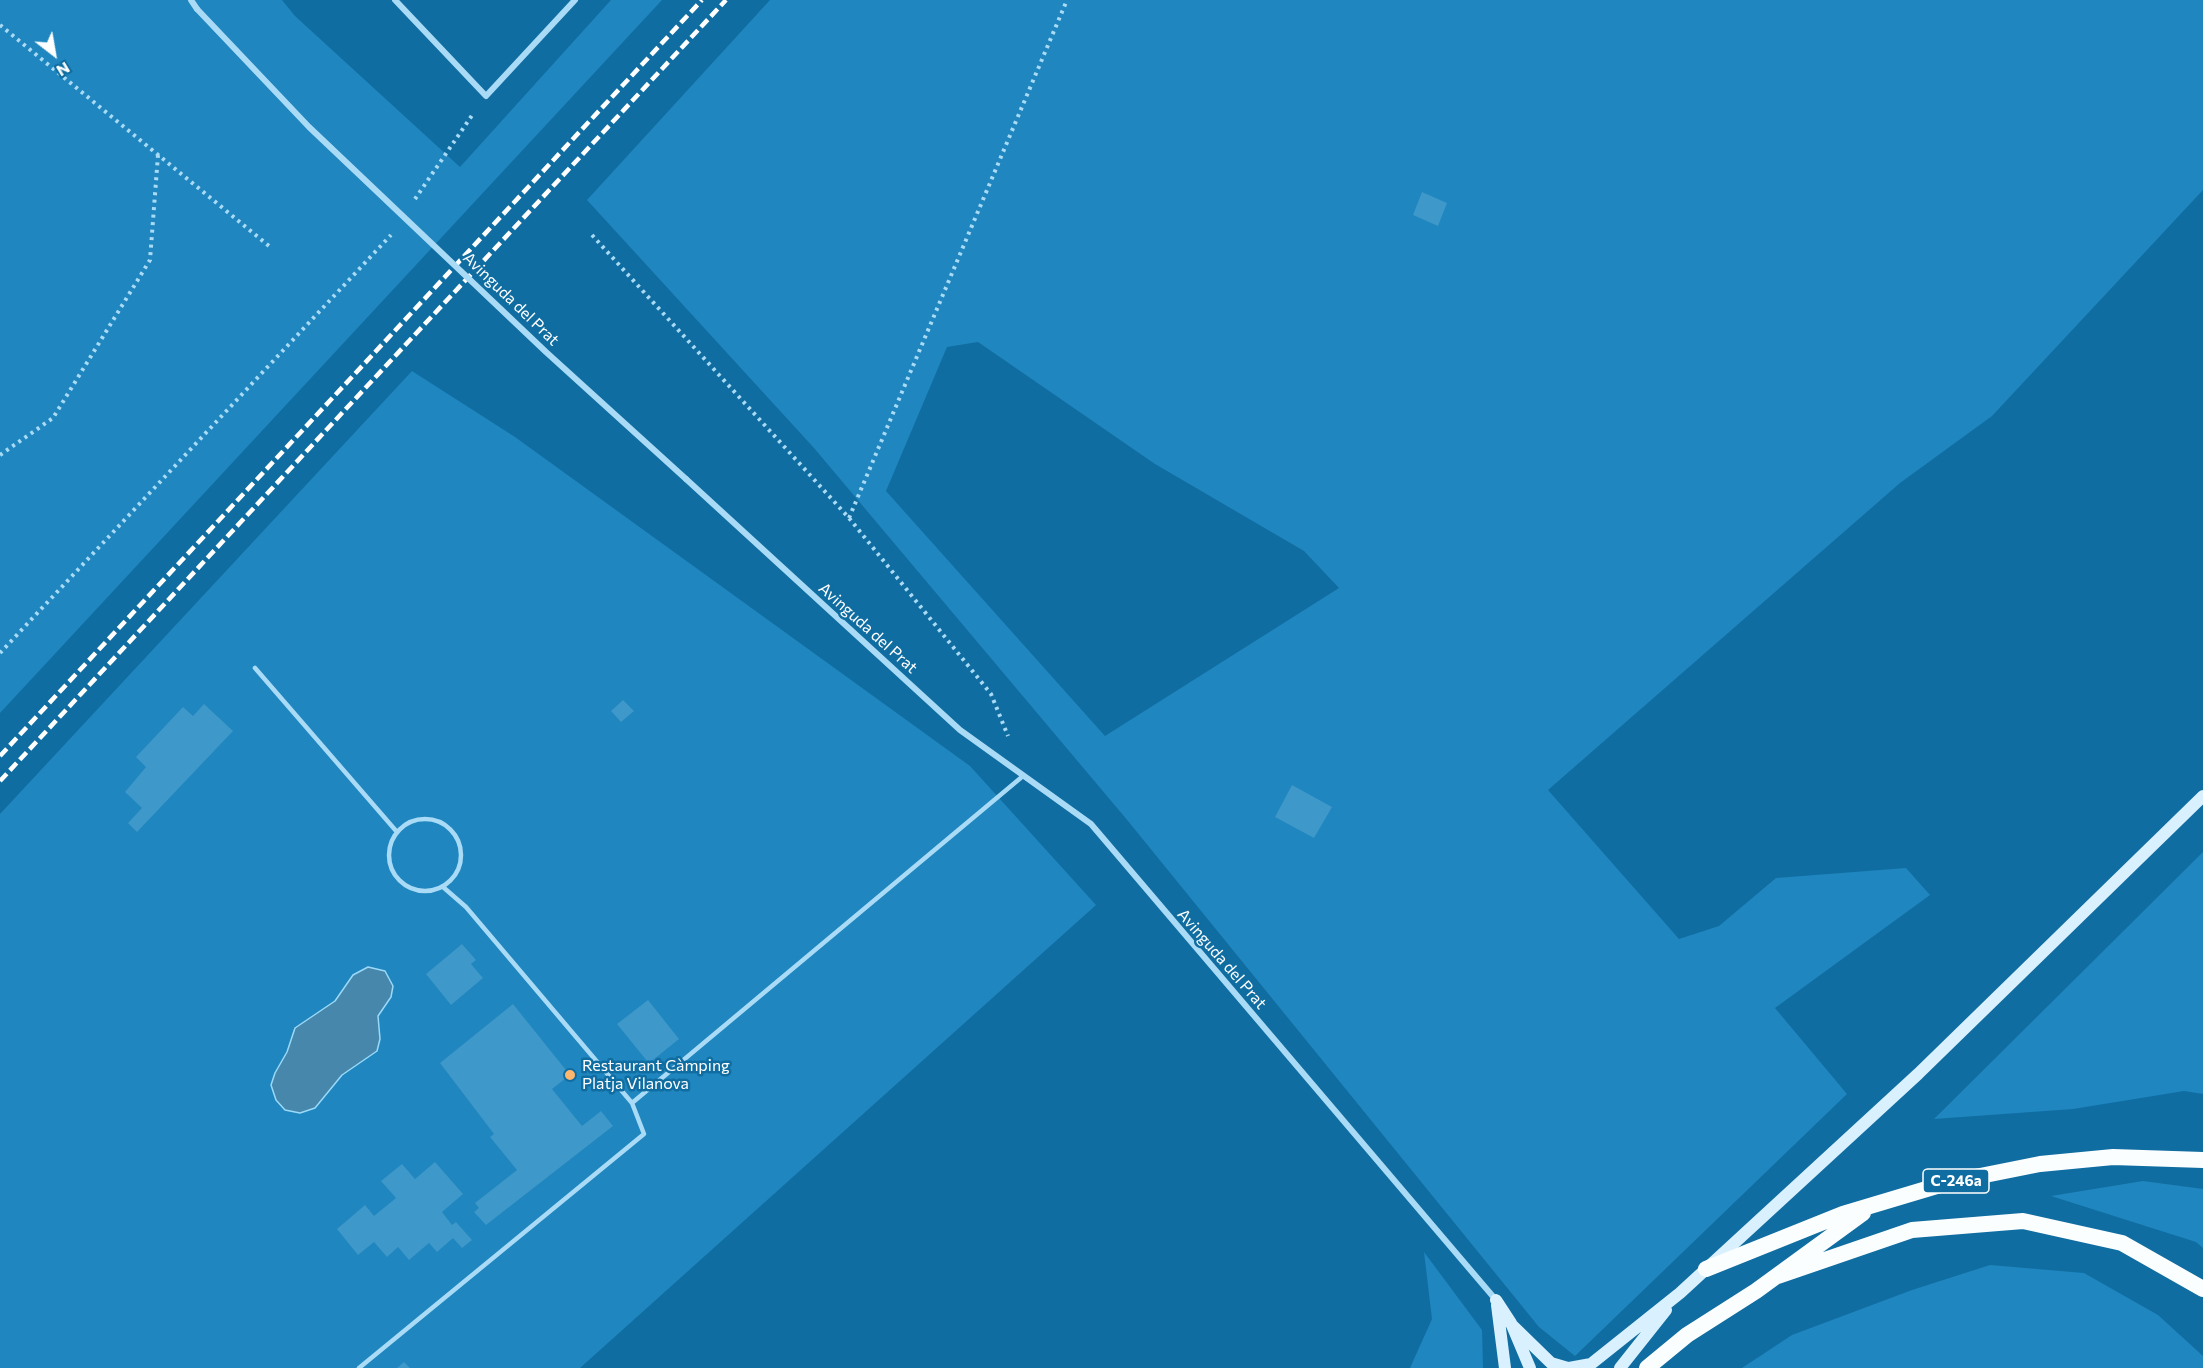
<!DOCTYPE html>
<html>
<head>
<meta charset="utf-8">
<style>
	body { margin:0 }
	#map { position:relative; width:2203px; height:1368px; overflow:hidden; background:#106da1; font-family:Commissioner,sans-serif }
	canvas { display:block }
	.north { position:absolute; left:24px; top:24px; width:60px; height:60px; -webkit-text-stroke:4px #106da1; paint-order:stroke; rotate:149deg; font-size:16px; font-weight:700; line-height:24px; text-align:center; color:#fff }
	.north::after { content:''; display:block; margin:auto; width:21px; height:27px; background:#fff; clip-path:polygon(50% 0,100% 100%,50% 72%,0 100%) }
</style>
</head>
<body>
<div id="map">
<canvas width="2203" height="1368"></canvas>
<div class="north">N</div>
</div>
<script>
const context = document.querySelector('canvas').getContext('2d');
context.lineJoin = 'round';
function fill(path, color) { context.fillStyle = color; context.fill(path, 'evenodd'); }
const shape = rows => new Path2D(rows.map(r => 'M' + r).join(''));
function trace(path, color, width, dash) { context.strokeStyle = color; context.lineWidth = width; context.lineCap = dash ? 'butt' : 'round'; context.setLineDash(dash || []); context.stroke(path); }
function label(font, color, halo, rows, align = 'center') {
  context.font = font + ' Commissioner,sans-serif'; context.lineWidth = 5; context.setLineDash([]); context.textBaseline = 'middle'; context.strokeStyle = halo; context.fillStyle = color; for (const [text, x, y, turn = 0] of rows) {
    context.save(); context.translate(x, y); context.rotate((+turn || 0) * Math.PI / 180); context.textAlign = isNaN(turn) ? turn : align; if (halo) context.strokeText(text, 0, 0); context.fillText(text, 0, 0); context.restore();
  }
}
fill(shape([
	[0,0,282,0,295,16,460,167,611,0,662,0,0,713],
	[770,0,2203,0,2203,190,1992,416,1900,483,1548,790,1679,939,1719,926,1776,878,1906,868,1930,895,1775,1008,1847,1094,1575,1356,1539,1327,1128,821,814,448,587,200],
	[978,342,1155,464,1304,551,1339,588,1105,736,886,491,947,347],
	[412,371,515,437,970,766,1096,905,580,1368,0,1368,0,814],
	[2203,852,2203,1094,2184,1091,2073,1109,1934,1119],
	[2143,1181,2203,1189,2203,1248,2196,1242,2051,1196],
	[1424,1252,1482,1330,1483,1368,1410,1368,1432,1319],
	[1990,1265,2084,1273,2158,1315,2203,1356,2203,1368,1742,1368,1792,1335,1912,1290]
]), '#1f86bf');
const water = shape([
	[368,967,385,971,393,986,391,997,378,1016,380,1039,377,1051,342,1075,315,1108,300,1113,285,1110,276,1100,271,1085,275,1073,287,1052,295,1028,335,1001,353,975,368,967]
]);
fill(water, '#4787ab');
trace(water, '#9ad9f9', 1.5);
fill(shape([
	[1422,192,1447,203,1438,226,1413,215],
	[623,700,634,711,621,722,611,711],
	[204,704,233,731,137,832,128,823,142,808,125,792,146,767,136,757,183,707,193,716],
	[1292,785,1332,807,1314,838,1275,817],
	[462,944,476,960,471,964,483,978,451,1005,426,974],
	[648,1000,679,1039,653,1060,647,1061,617,1024],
	[513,1004,570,1075,552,1089,582,1126,601,1111,613,1126,486,1225,474,1212,479,1208,475,1203,517,1170,490,1137,494,1134,440,1063],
	[435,1162,463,1194,442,1212,452,1225,456,1222,472,1240,462,1248,453,1238,437,1252,429,1243,409,1260,398,1247,387,1257,374,1242,358,1255,337,1229,365,1205,374,1216,396,1198,381,1181,402,1164,415,1179],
	[404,1362,410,1368,397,1368]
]), '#3e98c9');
trace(shape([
	[0,25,269,246],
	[415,199,473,114],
	[592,235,849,518,991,694,1008,736],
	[0,455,53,418,150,260,158,155],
	[849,518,1067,0],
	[0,653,391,235]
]), '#a9dbf6', 4, [3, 4.5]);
trace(shape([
	[255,668,397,832],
	'389 855a36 36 0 1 1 72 0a36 36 0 1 1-72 0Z',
	[632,1103,1023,776],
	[359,1368,644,1134,632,1103,466,907,443,887]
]), '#a9dbf6', 4.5);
trace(shape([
	[191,0,197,9],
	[395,0,486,96,575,0],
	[686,479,960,730,1091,824,1496,1300]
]), '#a9dbf6', 6);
trace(shape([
	[1496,1300,1511,1323,1530,1368],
	[1497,1305,1505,1368],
	[1511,1324,1551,1363,1568,1368],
	[1569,1368,1591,1364,1680,1293,1918,1074,2203,796],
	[1620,1368,1666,1310]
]), '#d9f0fe', 12);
trace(shape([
	[1706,1269,1843,1214,1950,1182,2040,1164,2113,1157,2203,1160],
	[1778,1276,1912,1230,2023,1221,2122,1243,2203,1289],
	[1647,1368,1687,1335,1756,1291,1863,1213]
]), '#fbfeff', 16);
trace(shape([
	[0,756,702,0],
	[0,781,726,0]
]), '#fff', 4.5, [10, 4.5]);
trace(shape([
	[197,9,309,127,546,352,686,479]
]), '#a9dbf6', 6);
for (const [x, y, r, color] of [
	[570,1075,6,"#ffb76d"]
]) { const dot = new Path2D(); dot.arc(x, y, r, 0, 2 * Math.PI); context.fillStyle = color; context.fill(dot); trace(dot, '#106da1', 2); }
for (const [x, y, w] of [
	[1956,1181,66]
]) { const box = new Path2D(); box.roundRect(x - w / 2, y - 12, w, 24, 4.5); context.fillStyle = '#106da1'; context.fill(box); trace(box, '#fff', 1.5); }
label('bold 15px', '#fff', null, [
	["C-246a",1956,1181]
]);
label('16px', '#fff', '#106da1', [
	["Avinguda del Prat",511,299,44],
	["Avinguda del Prat",868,628,42],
	["Avinguda del Prat",1222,959,49]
]);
label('16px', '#fff', '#106da1', [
	["Restaurant Càmping",582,1066],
	["Platja Vilanova",582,1084]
], 'left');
</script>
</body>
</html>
